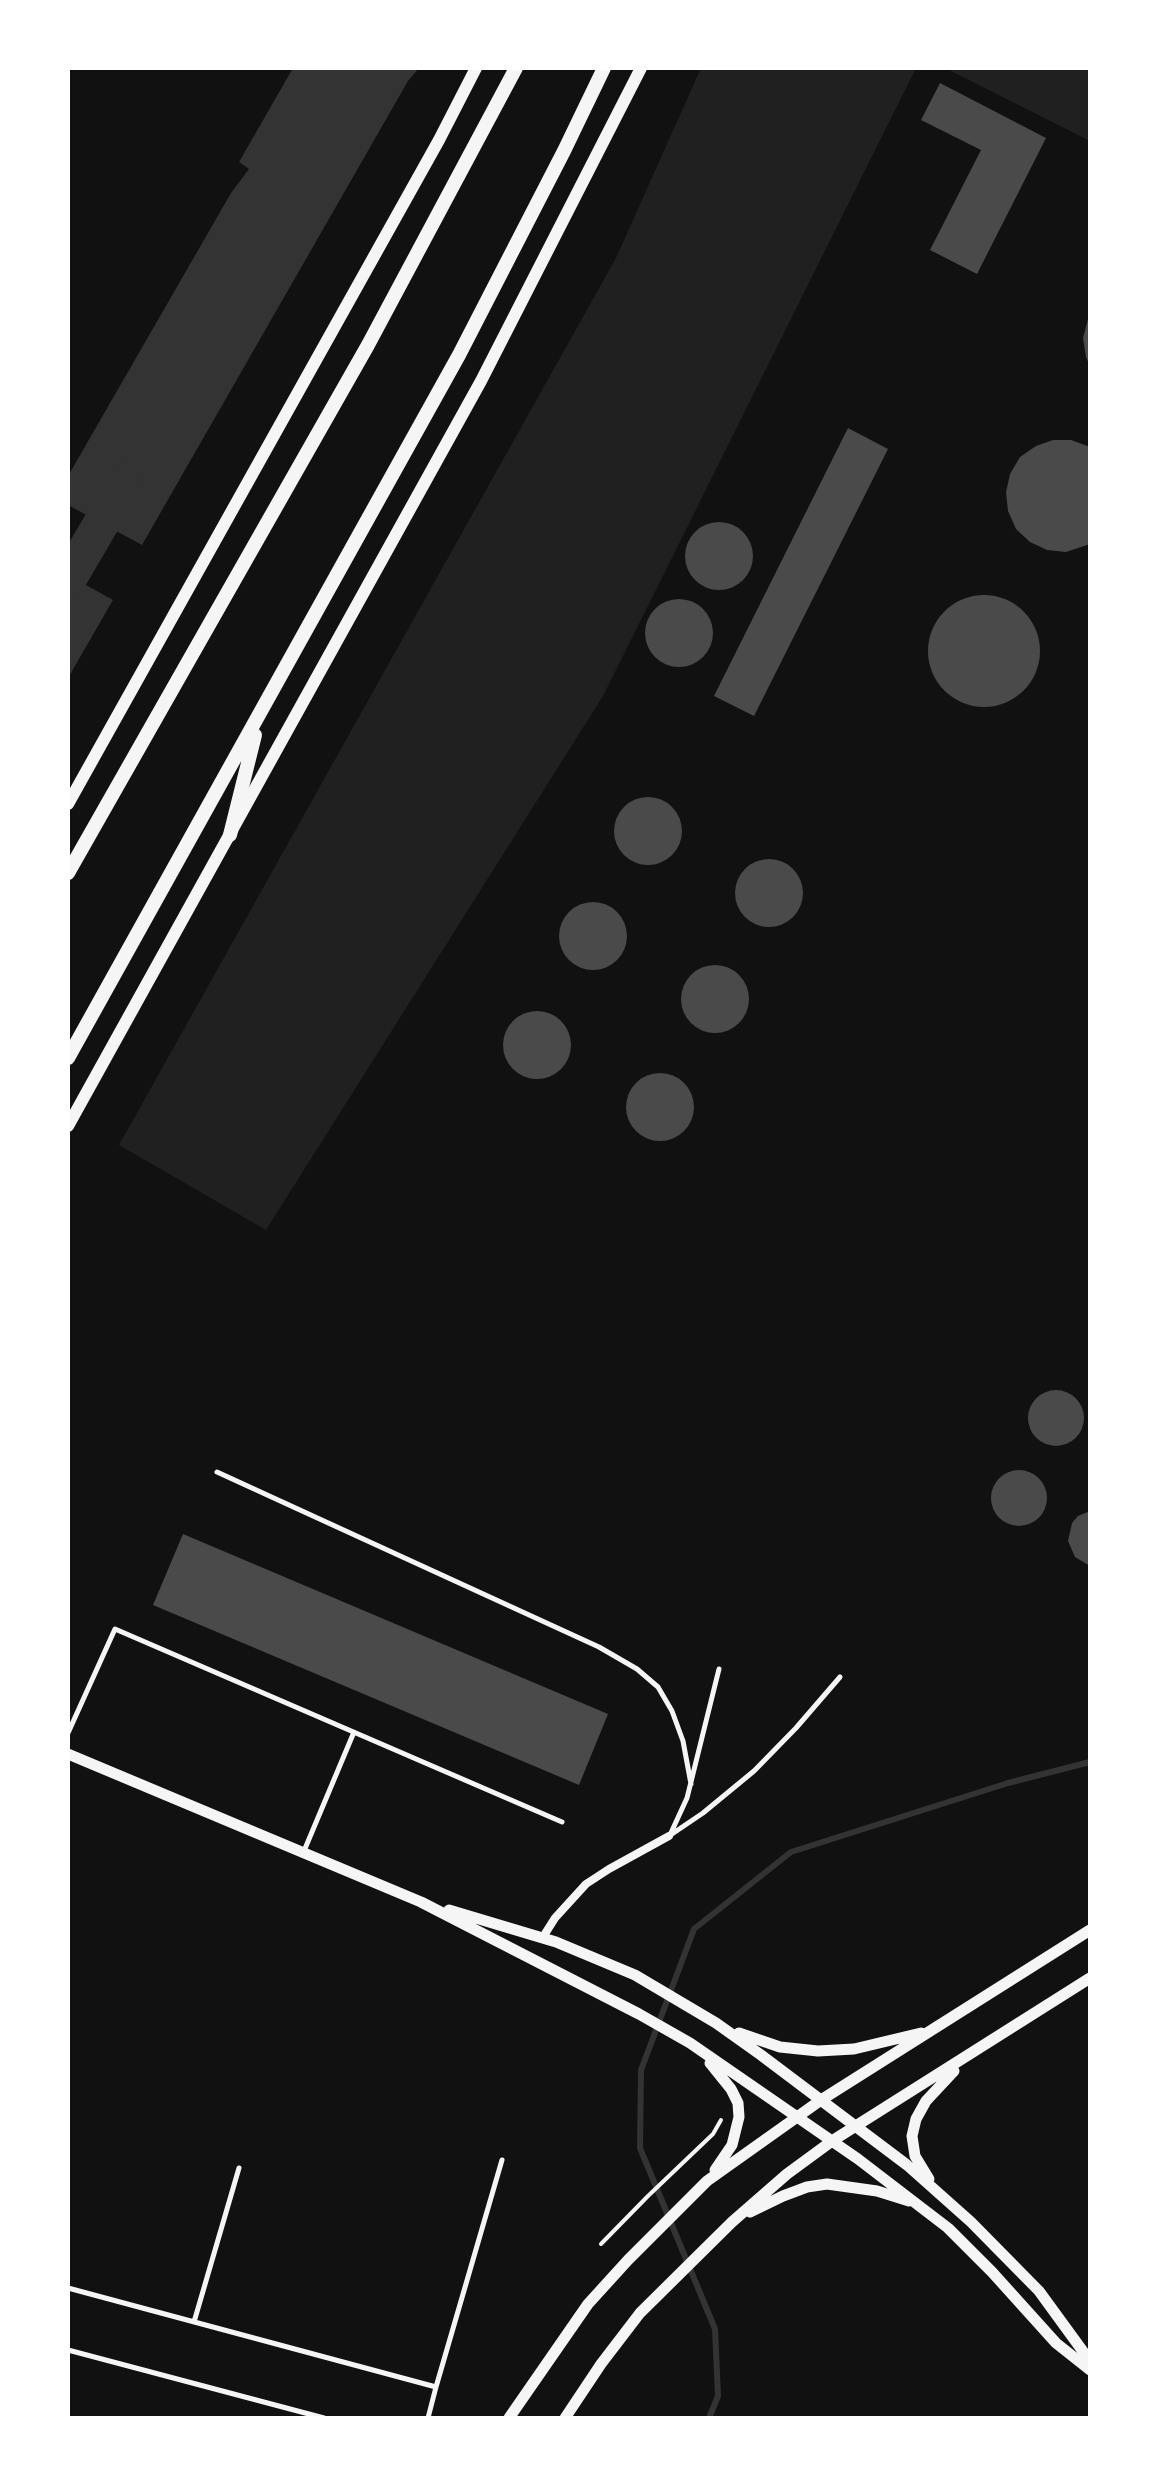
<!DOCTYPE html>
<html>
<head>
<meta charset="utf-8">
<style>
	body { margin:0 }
	#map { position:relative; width:1158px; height:2486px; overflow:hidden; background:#111; font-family:"Open Sans",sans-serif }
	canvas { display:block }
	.frame { position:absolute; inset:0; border:70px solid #fff; pointer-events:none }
</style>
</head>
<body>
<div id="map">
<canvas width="1158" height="2486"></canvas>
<div class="frame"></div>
</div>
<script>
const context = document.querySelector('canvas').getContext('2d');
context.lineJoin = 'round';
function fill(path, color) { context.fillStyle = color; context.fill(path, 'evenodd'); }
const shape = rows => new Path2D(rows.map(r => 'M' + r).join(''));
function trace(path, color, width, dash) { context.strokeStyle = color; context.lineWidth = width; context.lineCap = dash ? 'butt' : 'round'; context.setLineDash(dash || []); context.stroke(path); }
fill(shape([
	[701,68,916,68,603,696,266,1230,119,1145,616,258],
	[945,68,1090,68,1090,141]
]), '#202020');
fill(shape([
	[293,68,419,68,408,81,142,545,68,505,68,476,231,193,249,169,239,162],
	[68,575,113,600,68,678]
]), '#333');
trace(shape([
	[709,2418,718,2396,715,2329,640,2148,641,2070,694,1929,791,1852,1008,1783,1090,1762]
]), '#333', 6);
trace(shape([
	[68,580,126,481]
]), '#333', 36);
fill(shape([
	[940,83,1046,138,977,274,930,250,981,150,921,120],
	[1089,315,1090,315,1090,366,1086,357,1083,338],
	[848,428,888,449,754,716,714,696],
	[1053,440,1071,440,1090,447,1090,544,1066,552,1047,550,1030,542,1016,529,1008,511,1006,492,1010,474,1020,457,1036,446],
	'685 556a34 34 0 1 1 68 0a34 34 0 1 1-68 0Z',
	'928 651a56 56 0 1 1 112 0a56 56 0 1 1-112 0Z',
	'645 633a34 34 0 1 1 68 0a34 34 0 1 1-68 0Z',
	'614 831a34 34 0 1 1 68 0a34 34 0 1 1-68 0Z',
	'735 893a34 34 0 1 1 68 0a34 34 0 1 1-68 0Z',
	'559 936a34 34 0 1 1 68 0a34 34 0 1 1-68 0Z',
	'681 999a34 34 0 1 1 68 0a34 34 0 1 1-68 0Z',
	'503 1045a34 34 0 1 1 68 0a34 34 0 1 1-68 0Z',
	'626 1107a34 34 0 1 1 68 0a34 34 0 1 1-68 0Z',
	'1028 1418a28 28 0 1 1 56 0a28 28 0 1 1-56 0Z',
	'991 1498a28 28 0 1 1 56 0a28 28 0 1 1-56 0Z',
	[1090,1511,1090,1566,1075,1557,1068,1541,1072,1523,1078,1516],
	[183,1534,608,1714,579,1785,153,1605]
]), '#4a4a4a');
trace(shape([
	[601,2244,648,2196,713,2134,721,2120]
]), '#f5f5f5', 4);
trace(shape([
	[217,1472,599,1647,637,1669,658,1687,672,1711,683,1741,691,1784],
	[68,1733,115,1629,562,1822],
	[670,1835,687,1798,719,1669],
	[669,1836,703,1813,754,1771,796,1728,840,1677],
	[304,1851,354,1732],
	[68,2288,436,2387,428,2418],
	[194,2322,239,2168],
	[68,2350,324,2418],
	[436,2387,502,2160]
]), '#f5f5f5', 5);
trace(shape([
	[543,1937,555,1918,586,1884,609,1869,669,1836]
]), '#f5f5f5', 8);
trace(shape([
	[68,1754,421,1902,639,2014,690,2043,858,2159,948,2228,992,2272,1056,2343,1090,2370],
	[449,1910,556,1942,635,1975,716,2023,761,2055,907,2165,971,2222,1039,2291,1090,2361],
	[739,2033,780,2047,818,2051,854,2049,921,2033],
	[710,2063,731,2089,738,2103,739,2117,732,2145,715,2170],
	[929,2179,915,2156,912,2136,916,2119,926,2101,954,2071],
	[750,2212,783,2196,807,2187,827,2184,877,2191,909,2201],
	[509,2418,588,2304,628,2260,707,2181,821,2100,1090,1930],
	[565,2418,601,2364,640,2313,732,2222,787,2174,832,2141,1090,1978]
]), '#f5f5f5', 11);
trace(shape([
	[68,804,439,140,476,68],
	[68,1126,481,381,641,68]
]), '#f5f5f5', 12);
trace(shape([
	[230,835,255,735],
	[68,873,368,345,516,68],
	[68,1058,459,355,564,151,604,68]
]), '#f5f5f5', 14);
</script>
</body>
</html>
